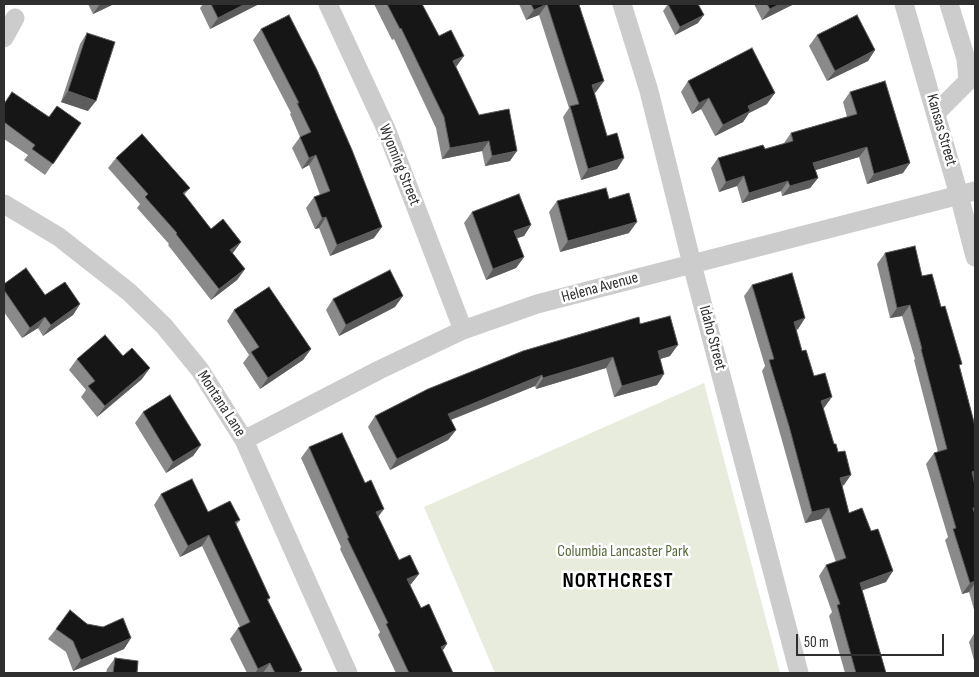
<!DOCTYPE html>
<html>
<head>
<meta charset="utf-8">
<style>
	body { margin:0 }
	#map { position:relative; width:979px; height:677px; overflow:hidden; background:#fff; font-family:"Sofia Sans Condensed",sans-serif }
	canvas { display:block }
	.frame { position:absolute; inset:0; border:5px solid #2f2f2f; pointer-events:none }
	.scale { position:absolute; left:796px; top:634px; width:148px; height:22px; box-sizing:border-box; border:2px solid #2f2f2f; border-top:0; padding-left:6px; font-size:15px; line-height:18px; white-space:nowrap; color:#2f2f2f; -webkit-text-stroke:4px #fff; paint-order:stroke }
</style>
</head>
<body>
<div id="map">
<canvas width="979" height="677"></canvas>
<div class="frame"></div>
<div class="scale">50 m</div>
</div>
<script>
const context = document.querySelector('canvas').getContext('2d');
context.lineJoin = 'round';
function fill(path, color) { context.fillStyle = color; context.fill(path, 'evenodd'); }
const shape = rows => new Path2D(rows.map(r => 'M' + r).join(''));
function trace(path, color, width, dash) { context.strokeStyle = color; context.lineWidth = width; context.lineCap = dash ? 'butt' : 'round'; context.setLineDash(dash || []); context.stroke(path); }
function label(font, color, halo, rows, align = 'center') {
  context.font = font + ' "Sofia Sans Condensed",sans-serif'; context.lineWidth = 5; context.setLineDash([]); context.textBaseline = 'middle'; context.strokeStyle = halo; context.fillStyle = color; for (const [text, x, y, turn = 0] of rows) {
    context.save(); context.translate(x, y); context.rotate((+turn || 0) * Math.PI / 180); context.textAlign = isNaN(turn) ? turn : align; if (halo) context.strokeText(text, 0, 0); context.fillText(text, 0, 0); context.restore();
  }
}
fill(shape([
	[704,383,780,673,495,673,424,507]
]), '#e7ecdc');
trace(shape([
	[328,4,386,129,463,330],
	[622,4,649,91,692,264,799,673],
	[904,4,959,195,975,257],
	[4,38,15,18],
	[936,113,968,81,966,59,949,4],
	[4,204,59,237,129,292,164,326,200,370,244,440,348,673],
	[244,440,379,370,463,330,537,304,975,191]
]), '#ccc', 19);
fill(shape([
	[88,4,114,4,93,14],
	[203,4,259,4,210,29,200,8],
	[374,4,422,4,456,67,479,115,510,161,485,166,482,151,442,159,436,128,394,39,392,40],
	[519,4,580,4,580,6,596,92,594,93,607,136,624,158,617,169,581,180,563,117,569,108,539,15,526,20],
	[668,4,698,23,675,35,663,11],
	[754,4,794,4,762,20],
	[261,29,374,238,330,256,319,228,315,229,306,208,314,197,320,195,309,165,302,169,292,148,300,137,290,114,291,113,253,40],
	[87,33,88,111,61,102,80,44],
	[817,35,875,50,868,61,827,81,809,46],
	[688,81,767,104,749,113,743,122,715,136,701,109,692,114,681,92],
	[850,92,903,173,867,184,859,157,815,170,818,178,810,188,782,196,781,191,742,203,737,186,719,192,711,168,718,158,765,149,784,144,784,143,791,133,847,117,843,102],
	[4,104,49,117,81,123,45,175,24,160,28,155,4,139],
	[116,158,190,188,184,195,211,229,241,242,232,253,245,269,237,280,211,300,168,245,169,244,137,208,140,204,108,168],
	[609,199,629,233,560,252,549,212,557,201],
	[472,212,531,225,524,236,516,238,524,257,516,268,486,280,464,223],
	[885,253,922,276,941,307,960,368,975,426,975,480,974,480,975,485,975,613,969,592,962,594,945,540,948,537,926,464,934,453,938,452,914,360,915,359,902,316,890,318,877,264],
	[4,284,45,295,80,304,73,315,43,336,38,328,22,338,4,312],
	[752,285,805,318,798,329,796,330,802,351,824,408,823,408,844,485,842,486,849,513,886,582,862,590,886,673,845,673,829,616,832,612,819,576,826,565,836,562,821,519,805,523,781,437,762,371,765,366,744,296],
	[333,299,395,307,339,336,326,310],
	[234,310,311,349,303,360,260,389,243,363,249,355,227,321],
	[640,324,670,356,660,359,664,374,657,385,614,397,606,368,536,389,535,386,451,420,456,430,448,440,390,470,368,427,375,416],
	[77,359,142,379,97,417,81,397,86,390,69,370],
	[143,412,201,445,193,456,166,473,135,423],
	[309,447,365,483,384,509,378,517,399,560,419,574,411,584,410,585,453,673,396,673,378,635,380,632,340,549,341,547,301,458],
	[161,494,208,512,240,520,236,525,270,598,268,601,302,670,300,673,247,673,230,639,238,628,240,627,202,546,180,557,154,505],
	[87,624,131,638,124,649,73,671,66,652,48,639,56,629],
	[975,632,975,664,969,642],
	[115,658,137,673,106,673,107,669]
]), '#8a8a8a');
fill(shape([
	[100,4,114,4,93,14],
	[245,4,259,4,210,29,218,18],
	[547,4,539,15,526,20,534,10],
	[780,4,794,4,762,20,770,9],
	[704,15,698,23,675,35,680,27],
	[875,50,868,61,827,81,835,71],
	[464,56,456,67,453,61],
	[604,81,596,92,584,96,592,85],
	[68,91,96,101,88,111,61,102],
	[775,93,767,104,749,113,743,122,715,136,723,125,748,106],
	[709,98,701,109,692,114,699,103],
	[489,141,482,151,442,159,450,148],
	[867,147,859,157,806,173,813,163],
	[517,151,510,161,485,166,492,156],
	[316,155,309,165,302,169,309,158],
	[624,158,617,169,581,180,588,169],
	[910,163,903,173,867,184,874,174],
	[744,176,737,186,719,192,726,182],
	[818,178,810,188,782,196,790,186],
	[788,181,781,191,742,203,749,193],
	[326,217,319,228,315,229,322,218],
	[637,222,629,233,560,252,568,241],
	[531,225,524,236,506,242,514,231],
	[382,227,374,238,330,256,337,245],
	[241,242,233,253,222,261,230,250],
	[524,257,516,268,486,280,493,269],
	[245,269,237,280,211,300,219,289],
	[403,296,395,307,339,336,346,325],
	[80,304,73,315,43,336,51,325],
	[910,305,902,316,890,318,897,308],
	[45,317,38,328,22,338,30,328],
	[805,318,798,329,786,333,794,322],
	[678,345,670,356,650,362,658,351],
	[311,349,303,360,260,389,268,378],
	[613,357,606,368,536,389,543,378],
	[150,368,142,379,97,417,105,406],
	[664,374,657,385,614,397,622,386],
	[542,375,535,386,440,424,448,414],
	[832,397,824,408,813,411,821,401],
	[456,430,448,440,390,470,397,459],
	[201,445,193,456,166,473,173,462],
	[975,471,975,480,964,483,972,472],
	[851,475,844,485,832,488,840,478],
	[829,508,821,519,805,523,812,512],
	[384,509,376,519,376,512],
	[209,535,202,546,180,557,188,546],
	[893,571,886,582,852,594,860,583],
	[419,574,411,584,400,590,407,579],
	[975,581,975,583,969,592,962,594,970,583],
	[131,638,124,649,73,671,81,660],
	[447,644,440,655,441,647],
	[270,663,263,673,255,673,258,669]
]), '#5c5c5c');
const building = shape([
	[211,4,245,4,218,18,211,4],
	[387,4,422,4,439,36,451,30,464,56,453,61,479,115,509,109,517,151,492,156,489,141,450,148,444,117,401,28,400,29,387,4],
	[531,4,581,4,579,5,604,81,592,85,607,136,617,133,624,158,588,169,570,106,579,104,547,4,534,10,531,4],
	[668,4,698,4,704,15,680,27,668,4],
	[767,4,780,4,770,9,767,4],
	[289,15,317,70,352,150,382,227,337,245,326,217,322,218,314,197,330,191,316,155,309,158,300,137,311,132,297,103,299,103,261,29,289,15],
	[857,15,875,50,835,71,817,35,857,15],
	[87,33,115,42,96,101,68,91,87,33],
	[752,48,775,93,748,106,750,111,723,125,709,98,699,103,688,81,752,48],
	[885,81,910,163,874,174,867,147,813,163,818,178,790,186,788,181,749,193,744,176,726,182,718,158,763,145,765,149,793,141,791,133,857,114,850,92,885,81],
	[12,92,49,117,57,106,81,123,53,164,32,149,35,145,4,122,4,104,12,92],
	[142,134,190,188,183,193,211,229,223,219,241,242,230,250,245,269,219,289,176,234,177,233,145,197,148,194,116,158,142,134],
	[606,188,609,199,629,193,637,222,568,241,557,201,606,188],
	[519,194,531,225,514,231,524,257,493,269,472,212,519,194],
	[915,246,922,276,932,274,941,307,945,306,962,364,959,365,975,426,975,471,972,472,975,485,975,508,973,508,975,515,975,581,970,583,953,529,956,528,934,453,947,449,921,349,922,349,910,305,897,308,885,253,915,246],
	[26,268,45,295,65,282,80,304,51,325,45,317,30,328,4,290,4,284,26,268],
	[390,270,403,296,346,325,333,299,390,270],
	[792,273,805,318,794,322,802,351,806,350,814,376,825,373,832,397,821,401,834,444,836,444,838,452,845,451,851,475,840,478,849,513,862,508,871,531,878,529,893,571,860,583,886,673,856,673,837,605,840,604,826,565,846,558,829,508,812,512,789,426,769,360,774,359,752,285,792,273],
	[269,287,311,349,268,378,251,352,259,347,234,310,269,287],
	[670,316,678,345,658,351,664,374,622,386,613,357,543,378,542,375,448,414,456,430,397,459,375,416,428,389,523,351,639,317,640,324,670,316],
	[105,335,123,356,132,348,150,368,105,406,88,386,95,381,77,359,105,335],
	[170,395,201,445,173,462,143,412,170,395],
	[342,433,365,483,371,480,384,509,376,512,399,560,410,555,419,574,407,579,421,608,429,604,447,644,441,647,453,673,409,673,386,624,388,623,347,538,349,538,309,447,342,433],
	[192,479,208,512,230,501,240,520,235,522,270,598,267,599,302,670,299,672,300,673,275,673,270,663,258,669,238,628,250,622,209,535,188,546,161,494,192,479],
	[70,610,87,624,103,627,123,618,131,638,81,660,73,641,56,629,70,610],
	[115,658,138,661,137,673,113,673,115,658]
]);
fill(building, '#161616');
trace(building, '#5c5c5c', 1);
label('16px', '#2f2f2f', '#fff', [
	["Kansas Street",941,130,74],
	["Wyoming Street",399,165,68],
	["Helena Avenue",600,288,-15],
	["Idaho Street",712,338,75],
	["Montana Lane",221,404,57]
]);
label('16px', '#586a3c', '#fff', [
	["Columbia Lancaster Park",623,552]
]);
context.letterSpacing = '1px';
label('bold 21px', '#000', '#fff', [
	["NORTHCREST",618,582]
]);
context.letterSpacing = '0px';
</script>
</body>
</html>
